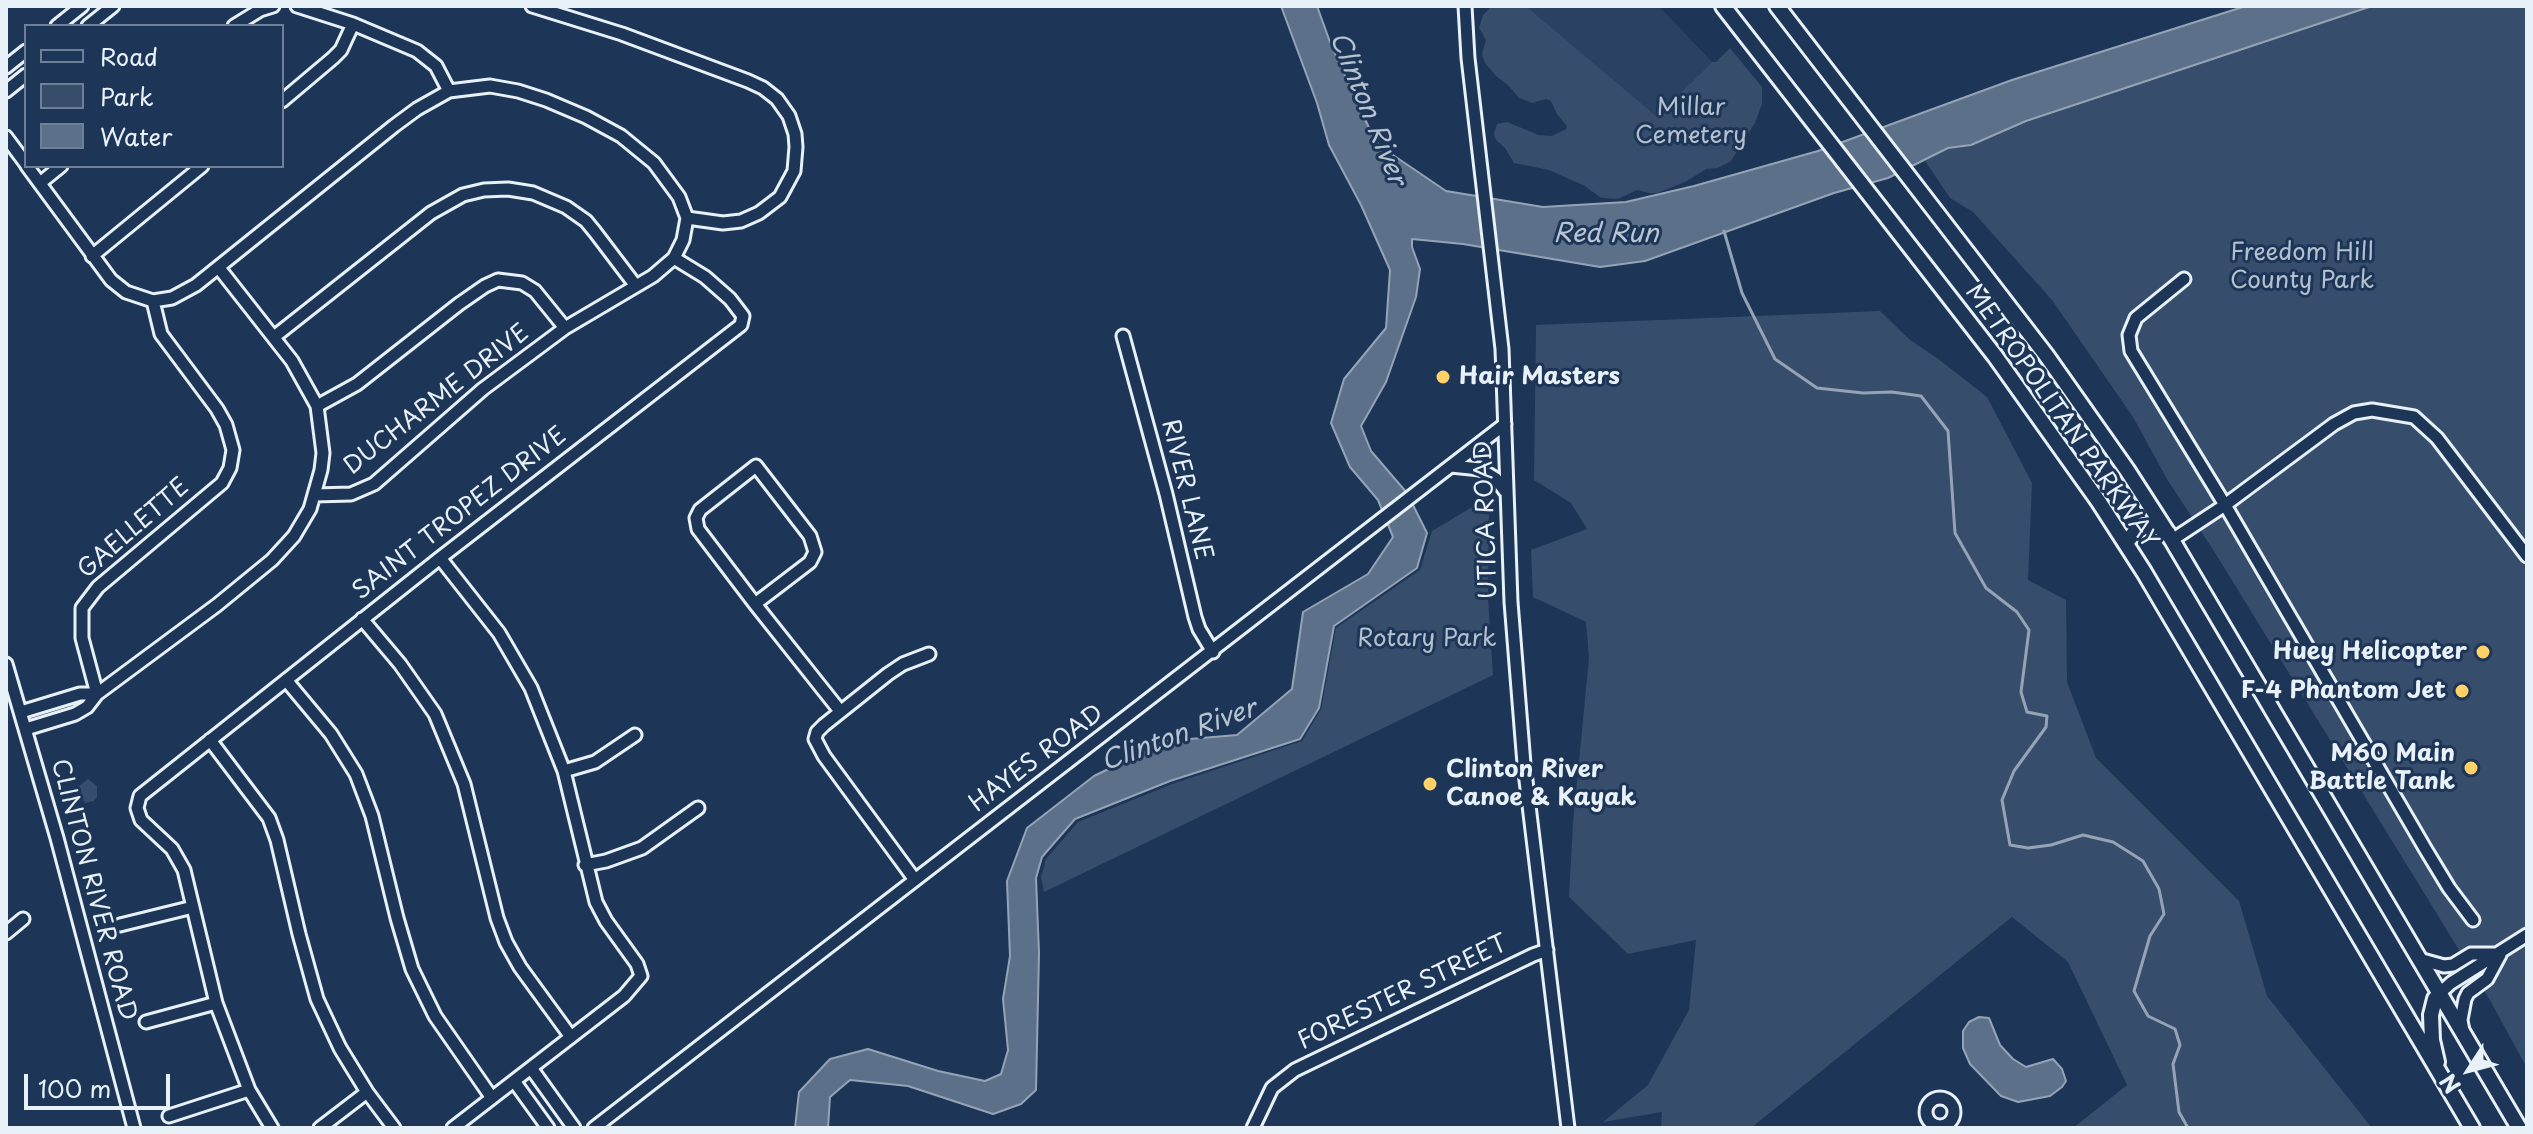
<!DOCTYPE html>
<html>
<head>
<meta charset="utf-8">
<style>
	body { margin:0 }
	#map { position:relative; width:2533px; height:1134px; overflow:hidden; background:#1d3557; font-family:"Playpen Sans",sans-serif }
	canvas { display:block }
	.frame { position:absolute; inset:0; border:8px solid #e8f1f8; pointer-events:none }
	.legend { position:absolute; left:24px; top:24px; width:260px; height:144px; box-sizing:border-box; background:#1d3557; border:2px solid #6e8097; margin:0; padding:10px 14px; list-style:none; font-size:24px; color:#e8f1f8 }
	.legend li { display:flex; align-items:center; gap:16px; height:40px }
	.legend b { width:40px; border:2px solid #6e8097 }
	.north { position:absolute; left:2429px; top:1030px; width:80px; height:80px; -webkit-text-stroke:6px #1d3557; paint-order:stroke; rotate:234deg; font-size:22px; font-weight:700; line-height:32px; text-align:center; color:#e8f1f8 }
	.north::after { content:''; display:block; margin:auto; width:28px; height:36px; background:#e8f1f8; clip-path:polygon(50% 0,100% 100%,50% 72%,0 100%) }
	.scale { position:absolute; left:24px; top:1074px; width:146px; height:36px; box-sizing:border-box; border:4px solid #e8f1f8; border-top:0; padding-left:10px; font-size:24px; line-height:28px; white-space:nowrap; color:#e8f1f8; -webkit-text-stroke:6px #1d3557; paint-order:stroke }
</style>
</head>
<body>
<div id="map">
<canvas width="2533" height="1134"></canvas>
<div class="frame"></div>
<ul class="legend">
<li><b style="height:10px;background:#1d3557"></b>Road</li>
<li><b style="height:22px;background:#374d6c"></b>Park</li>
<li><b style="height:22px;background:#5d7089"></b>Water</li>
</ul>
<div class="north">N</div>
<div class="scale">100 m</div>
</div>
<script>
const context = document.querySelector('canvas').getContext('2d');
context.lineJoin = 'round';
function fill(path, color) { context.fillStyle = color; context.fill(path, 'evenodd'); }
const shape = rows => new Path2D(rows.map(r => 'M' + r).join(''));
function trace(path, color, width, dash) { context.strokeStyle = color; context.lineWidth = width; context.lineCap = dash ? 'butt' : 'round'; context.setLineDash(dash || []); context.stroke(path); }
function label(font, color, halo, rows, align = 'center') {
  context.font = font + ' "Playpen Sans",sans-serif'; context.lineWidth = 6; context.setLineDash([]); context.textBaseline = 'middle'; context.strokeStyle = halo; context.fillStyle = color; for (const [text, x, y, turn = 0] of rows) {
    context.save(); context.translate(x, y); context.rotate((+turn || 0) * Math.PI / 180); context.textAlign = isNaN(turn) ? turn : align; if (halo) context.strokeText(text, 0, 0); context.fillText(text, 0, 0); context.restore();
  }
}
fill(shape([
	[1526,6,1659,6,1712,62,1657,118]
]), '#2a4162');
fill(shape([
	[1488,6,1526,6,1657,117,1712,62,1716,62,1730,48,1762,87,1762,104,1755,123,1731,161,1718,168,1706,169,1685,182,1657,193,1649,193,1637,190,1618,199,1601,198,1585,186,1549,170,1514,163,1505,148,1496,140,1494,134,1497,124,1507,122,1539,135,1552,136,1566,129,1567,126,1557,114,1551,101,1546,99,1532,103,1519,98,1508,85,1496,76,1485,63,1482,54,1486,40,1479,28,1483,15,1489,9],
	[2372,6,2527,6,2527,1068,2491,1002,2217,556,2167,479,2133,417,2052,300,1973,212,1950,198,1925,161,1948,148,1971,145,2026,121],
	[1880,311,1909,339,1941,361,1987,397,2032,483,2028,580,2066,600,2067,682,2096,758,2239,901,2267,996,2372,1128,2073,1128,2127,1085,2068,962,2012,917,1751,1128,1661,1128,1662,1112,1603,1122,1648,1085,1689,1010,1696,940,1628,954,1569,897,1573,823,1589,658,1586,622,1533,597,1531,550,1587,529,1571,503,1534,480,1536,325],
	[1489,497,1488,598,1493,675,1044,892,1041,877,1046,859,1078,822,1172,784,1302,741,1321,709,1336,628,1420,570,1432,531],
	[88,779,97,786,97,797,94,801,85,803,78,787]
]), '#374d6c');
const water = shape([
	[1281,6,1317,6,1330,42,1375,141,1390,153,1446,191,1543,207,1626,202,1694,186,1818,151,2012,80,2246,6,2372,6,2026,121,1971,145,1948,148,1888,178,1834,193,1645,261,1600,267,1463,244,1412,239,1412,247,1420,269,1416,297,1386,382,1361,426,1371,451,1407,493,1427,533,1417,568,1334,626,1319,708,1300,739,1170,781,1075,819,1042,857,1036,878,1039,953,1036,1090,1021,1104,993,1114,908,1086,850,1080,830,1097,828,1128,795,1128,799,1092,830,1059,868,1049,938,1071,985,1081,1001,1074,1008,1050,1003,999,1010,956,1007,881,1027,828,1094,776,1166,741,1237,735,1292,689,1303,612,1368,574,1393,537,1378,500,1350,467,1331,423,1344,379,1386,328,1390,270,1361,205,1329,145,1317,103,1281,6],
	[1979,1017,1989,1018,2000,1045,2013,1059,2026,1067,2053,1059,2062,1069,2066,1081,2062,1087,2050,1096,2018,1102,2001,1096,1970,1064,1963,1048,1963,1031,1969,1022,1979,1017]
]);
fill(water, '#5d7089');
trace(water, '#95a4b5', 2);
trace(shape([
	[1724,231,1742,293,1775,359,1817,388,1863,393,1892,392,1921,396,1948,431,1955,533,1986,588,2017,612,2029,630,2021,692,2027,712,2047,716,2046,727,2014,771,2002,800,2010,845,2028,848,2051,845,2083,835,2113,842,2143,861,2159,889,2164,914,2150,936,2134,991,2148,1016,2175,1029,2180,1045,2173,1064,2179,1112,2188,1128]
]), '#95a4b5', 3);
const minor = shape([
	[297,6,353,24,417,51,436,66,449,91],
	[532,6,622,34,748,81,763,88,777,99,789,116,795,134,796,147,794,171,780,197,759,213,741,221,723,223,687,218],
	[1465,6,1468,58,1502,349,1511,602,1524,764,1568,1128],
	[57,26,82,6],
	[88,26,113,6],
	[234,26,260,10,273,6],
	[6,67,26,51],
	[6,91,26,75],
	[282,101,333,58,341,50,353,24],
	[6,137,26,164],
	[27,166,111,280,126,292,153,301,161,334,217,409,226,425,233,450,230,468,222,483,98,587,82,608,82,638,97,694],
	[40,183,61,166],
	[92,256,202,166],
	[2184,279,2136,318,2129,335,2131,351,2225,505,2426,850,2449,888,2473,920],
	[153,301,172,298,196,285,394,126,417,109,449,91,490,86,518,91,546,100,586,117,621,136,654,163,679,197,687,218,683,240,674,258,653,276,565,328,483,389,374,484,351,494,315,495],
	[1123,336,1166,494,1195,617,1199,629,1213,652],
	[274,337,431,213,463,195,484,190,508,189,533,193,566,207,586,221,595,232,636,286],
	[317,406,357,384,459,304,485,286,498,280,522,283,535,291,565,328],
	[1451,466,1480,469,1496,479,1505,491],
	[2172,540,2225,505,2334,424,2354,413,2372,410,2414,417,2437,438,2527,556],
	[440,558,499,633,531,688,564,771,596,902,606,921,637,964,641,976,624,996,453,1128],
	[755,604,810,562,815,552,810,536,756,466,700,510,696,518,698,529,755,604,840,711],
	[362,619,400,664,435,714,464,784,497,918,506,942,520,967,571,1037],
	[6,664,57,838,134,1128],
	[286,680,331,734,356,774,372,816,397,918,412,969,435,1016,492,1098],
	[21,712,80,694,97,694],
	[26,729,75,714,87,707,97,694,217,605,272,560,294,536,310,509,321,470,323,453,317,406,292,361,219,268],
	[210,740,269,818,277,840,299,934,317,999,340,1048,367,1092,394,1128],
	[564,771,595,762,635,735],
	[585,865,606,861,642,848,698,808],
	[915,880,824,756,815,739,817,732,824,725,888,674,903,664,929,654],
	[120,925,193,907],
	[6,933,23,919],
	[2419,959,2444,966,2453,965,2471,954,2499,954],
	[2440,993,2451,983,2527,935],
	[146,1022,216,1003],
	[2463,1031,2461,1020,2465,999,2468,993,2487,979,2500,955],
	[531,1068,574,1128],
	[514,1081,548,1128],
	'1926 1112a14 14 0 1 1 28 0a14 14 0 1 1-28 0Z',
	[169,1116,249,1090],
	[272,1128,249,1090,216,1003,184,870,172,849,141,820,137,808,140,796,440,558,741,325,743,316,730,299,705,277,674,258],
	[320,1128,367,1092],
	[594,1128,1505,424],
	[1253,1128,1272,1088,1295,1070,1533,955,1547,950]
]);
const major = shape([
	[1723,6,1995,356,2099,502,2144,572,2472,1128],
	[1777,6,2046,355,2127,470,2172,540,2519,1128],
	[2126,543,2134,533,2144,527,2158,527,2168,533],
	[2437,1062,2432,1040,2431,1015,2435,999,2440,993]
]);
trace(minor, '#e8f1f8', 17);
trace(major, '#e8f1f8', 20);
trace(minor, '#1d3557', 11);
trace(major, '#1d3557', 14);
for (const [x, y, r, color] of [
	[1443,377,8,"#ffd166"],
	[2483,652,8,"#ffd166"],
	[2462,691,8,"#ffd166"],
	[2471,768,8,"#ffd166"],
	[1430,784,8,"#ffd166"]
]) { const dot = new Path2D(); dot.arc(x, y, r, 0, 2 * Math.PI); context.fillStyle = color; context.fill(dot); trace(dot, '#1d3557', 3); }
label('24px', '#b3c0ce', '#1d3557', [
	["Millar",1691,108],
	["Cemetery",1691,136],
	["Freedom Hill",2302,253],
	["County Park",2302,281],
	["Rotary Park",1427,639]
]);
label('bold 24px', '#e8f1f8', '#1d3557', [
	["Hair Masters",1459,377,"left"],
	["Huey Helicopter",2467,652],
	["F-4 Phantom Jet",2446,691],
	["M60 Main",2455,754],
	["Battle Tank",2455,782],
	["Clinton River",1446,770,"left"],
	["Canoe & Kayak",1446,798,"left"]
], 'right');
label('24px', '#e8f1f8', '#1d3557', [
	["DUCHARME DRIVE",437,400,-38],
	["METROPOLITAN PARKWAY",2061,417,55],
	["RIVER LANE",1186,490,76],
	["SAINT TROPEZ DRIVE",460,514,-38],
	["UTICA ROAD",1487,520,-92],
	["GAELLETTE",134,529,-41],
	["HAYES ROAD",1037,759,-37],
	["CLINTON RIVER ROAD",93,890,75],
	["FORESTER STREET",1403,993,-26]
]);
label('italic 26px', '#b7c4d1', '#1d3557', [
	["Clinton River",1367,109,68],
	["Red Run",1606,235],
	["Clinton River",1179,736,-20]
]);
</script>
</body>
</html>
